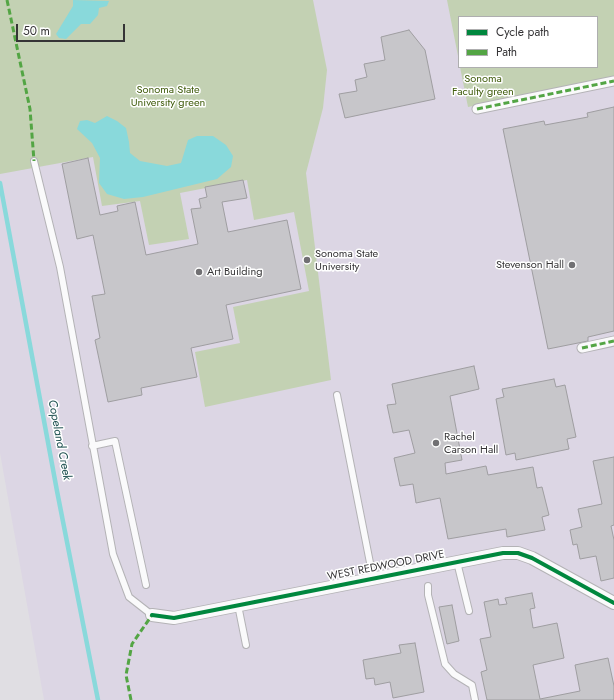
<!DOCTYPE html>
<html>
<head>
<meta charset="utf-8">
<style>
	body { margin:0 }
	#map { position:relative; width:614px; height:700px; overflow:hidden; background:#e0dee3; font-family:Jost,sans-serif }
	canvas { display:block }
	.legend { position:absolute; left:458px; top:16px; width:140px; height:52px; box-sizing:border-box; background:#fff; border:1px solid #aeaeaf; margin:0; padding:5px 7px; list-style:none; font-size:12px; color:#353436 }
	.legend li { display:flex; align-items:center; gap:8px; height:20px }
	.legend b { width:20px; border:1px solid #aeaeaf }
	.scale { position:absolute; left:16px; top:24px; width:109px; height:18px; box-sizing:border-box; border:2px solid #353436; border-top:0; padding-left:5px; font-size:12px; line-height:14px; white-space:nowrap; color:#353436; -webkit-text-stroke:3px #fff; paint-order:stroke }
</style>
</head>
<body>
<div id="map">
<canvas width="614" height="700"></canvas>
<ul class="legend">
<li><b style="height:5px;background:#00873e"></b>Cycle path</li>
<li><b style="height:5px;background:#53a544"></b>Path</li>
</ul>
<div class="scale">50 m</div>
</div>
<script>
const context = document.querySelector('canvas').getContext('2d');
context.lineJoin = 'round';
function fill(path, color) { context.fillStyle = color; context.fill(path, 'evenodd'); }
const shape = rows => new Path2D(rows.map(r => 'M' + r).join(''));
function trace(path, color, width, dash) { context.strokeStyle = color; context.lineWidth = width; context.lineCap = dash ? 'butt' : 'round'; context.setLineDash(dash || []); context.stroke(path); }
function label(font, color, halo, rows, align = 'center') {
  context.font = font + ' Jost,sans-serif'; context.lineWidth = 3; context.setLineDash([]); context.textBaseline = 'middle'; context.strokeStyle = halo; context.fillStyle = color; for (const [text, x, y, turn = 0] of rows) {
    context.save(); context.translate(x, y); context.rotate((+turn || 0) * Math.PI / 180); context.textAlign = isNaN(turn) ? turn : align; if (halo) context.strokeText(text, 0, 0); context.fillText(text, 0, 0); context.restore();
  }
}
fill(shape([
	[0,0,614,0,614,700,44,700,0,453],
	[459,17,597,17,597,67,459,67]
]), '#dcd6e4');
fill(shape([
	[0,0,313,0,327,70,323,108,306,173,331,380,205,407,195,352,240,343,233,307,309,291,294,212,254,220,247,180,180,193,189,239,149,245,140,201,102,206,93,157,0,174],
	[447,0,614,0,614,78,468,107,460,67,597,67,597,17,459,17,459,61]
]), '#c3d1b3');
fill(shape([
	[73,0,109,1,107,6,99,8,98,15,90,24,81,24,66,39,59,38,56,34,73,6],
	[107,116,117,121,126,128,129,142,130,153,140,161,167,166,181,163,188,140,197,136,213,136,226,145,233,156,231,167,217,179,143,197,124,199,107,194,99,183,100,158,92,143,77,129,80,121,87,120,95,123]
]), '#89d9db');
trace(shape([
	[0,183,57,491,98,700]
]), '#89d9db', 4.5);
const building = shape([
	[409,30,425,50,435,99,345,118,339,94,357,91,355,80,367,77,364,64,385,60,381,37,409,30],
	[614,107,614,331,588,337,588,341,548,349,503,129,544,121,545,125,588,117,587,113,614,107],
	[88,158,100,215,118,211,117,206,135,202,146,255,198,244,191,209,201,208,199,199,207,197,205,187,243,180,247,198,222,202,228,232,287,220,301,289,226,305,233,339,191,348,197,377,141,388,142,395,108,402,95,340,100,338,92,296,105,294,93,235,77,239,62,164,88,158],
	[474,366,479,389,450,396,462,460,445,463,446,474,486,466,488,475,533,467,537,488,542,487,549,515,542,517,545,530,507,537,506,529,448,539,440,498,416,503,413,484,400,486,394,458,415,453,409,430,393,433,387,405,396,404,392,384,474,366],
	[554,379,556,387,565,385,576,437,567,439,569,449,516,460,515,453,506,455,496,399,504,397,502,389,554,379],
	[614,457,614,525,611,526,614,540,614,578,601,581,596,556,580,559,577,544,573,545,570,530,582,527,578,509,602,504,593,461,614,457],
	[532,593,535,608,530,609,533,628,557,623,564,658,533,665,540,699,580,691,575,665,608,658,614,686,614,700,487,700,481,672,487,670,480,639,491,637,484,602,498,599,499,605,507,604,505,598,532,593],
	[452,605,459,641,447,644,439,607,452,605],
	[415,643,424,692,393,698,390,682,375,685,374,678,366,679,363,660,401,653,399,645,415,643]
]);
fill(building, '#c7c6ca');
trace(building, '#9f9ea1', 1);
const service = shape([
	[34,161,60,267,113,554,129,597,152,615],
	[337,395,373,578],
	[92,446,115,441,146,585],
	[457,562,469,611],
	[428,586,428,595,445,664,454,674,472,685,475,700],
	[238,605,246,645]
]);
const pedestrian = shape([
	[477,109,614,81],
	[582,348,614,341]
]);
const minor = shape([
	[152,615,174,618,503,553,518,553,532,558,614,603]
]);
trace(service, '#b4b3b6', 8);
trace(pedestrian, '#b4b3b6', 11);
trace(minor, '#b4b3b6', 14);
trace(service, '#fafafb', 6);
trace(pedestrian, '#fafafb', 9);
trace(minor, '#fafafb', 12);
trace(shape([
	[7,0,30,109,34,161],
	[477,109,614,81],
	[582,348,614,341],
	[131,700,126,675,132,644,152,615]
]), '#53a544', 3, [6, 3]);
trace(shape([
	[152,615,174,618,503,553,518,553,532,558,614,603]
]), '#00873e', 4);
for (const [x, y, r, color] of [
	[307,260,4,"#717073"],
	[572,265,4,"#717073"],
	[199,272,4,"#717073"],
	[436,443,4,"#717073"]
]) { const dot = new Path2D(); dot.arc(x, y, r, 0, 2 * Math.PI); context.fillStyle = color; context.fill(dot); trace(dot, '#fff', 1.5); }
label('11px', '#425e0f', '#fff', [
	["Sonoma",483,79],
	["Faculty green",483,92],
	["Sonoma State",168,90],
	["University green",168,103]
]);
label('11px', '#353436', '#fff', [
	["Sonoma State",315,254],
	["University",315,267],
	["Stevenson Hall",564,265,"right"],
	["Art Building",207,272],
	["Rachel",444,437],
	["Carson Hall",444,450]
], 'left');
label('11px', '#353436', '#fff', [
	["WEST REDWOOD DRIVE",386,566,-11]
]);
label('italic 12px', '#205252', '#fff', [
	["Copeland Creek",59,440,79]
]);
</script>
</body>
</html>
